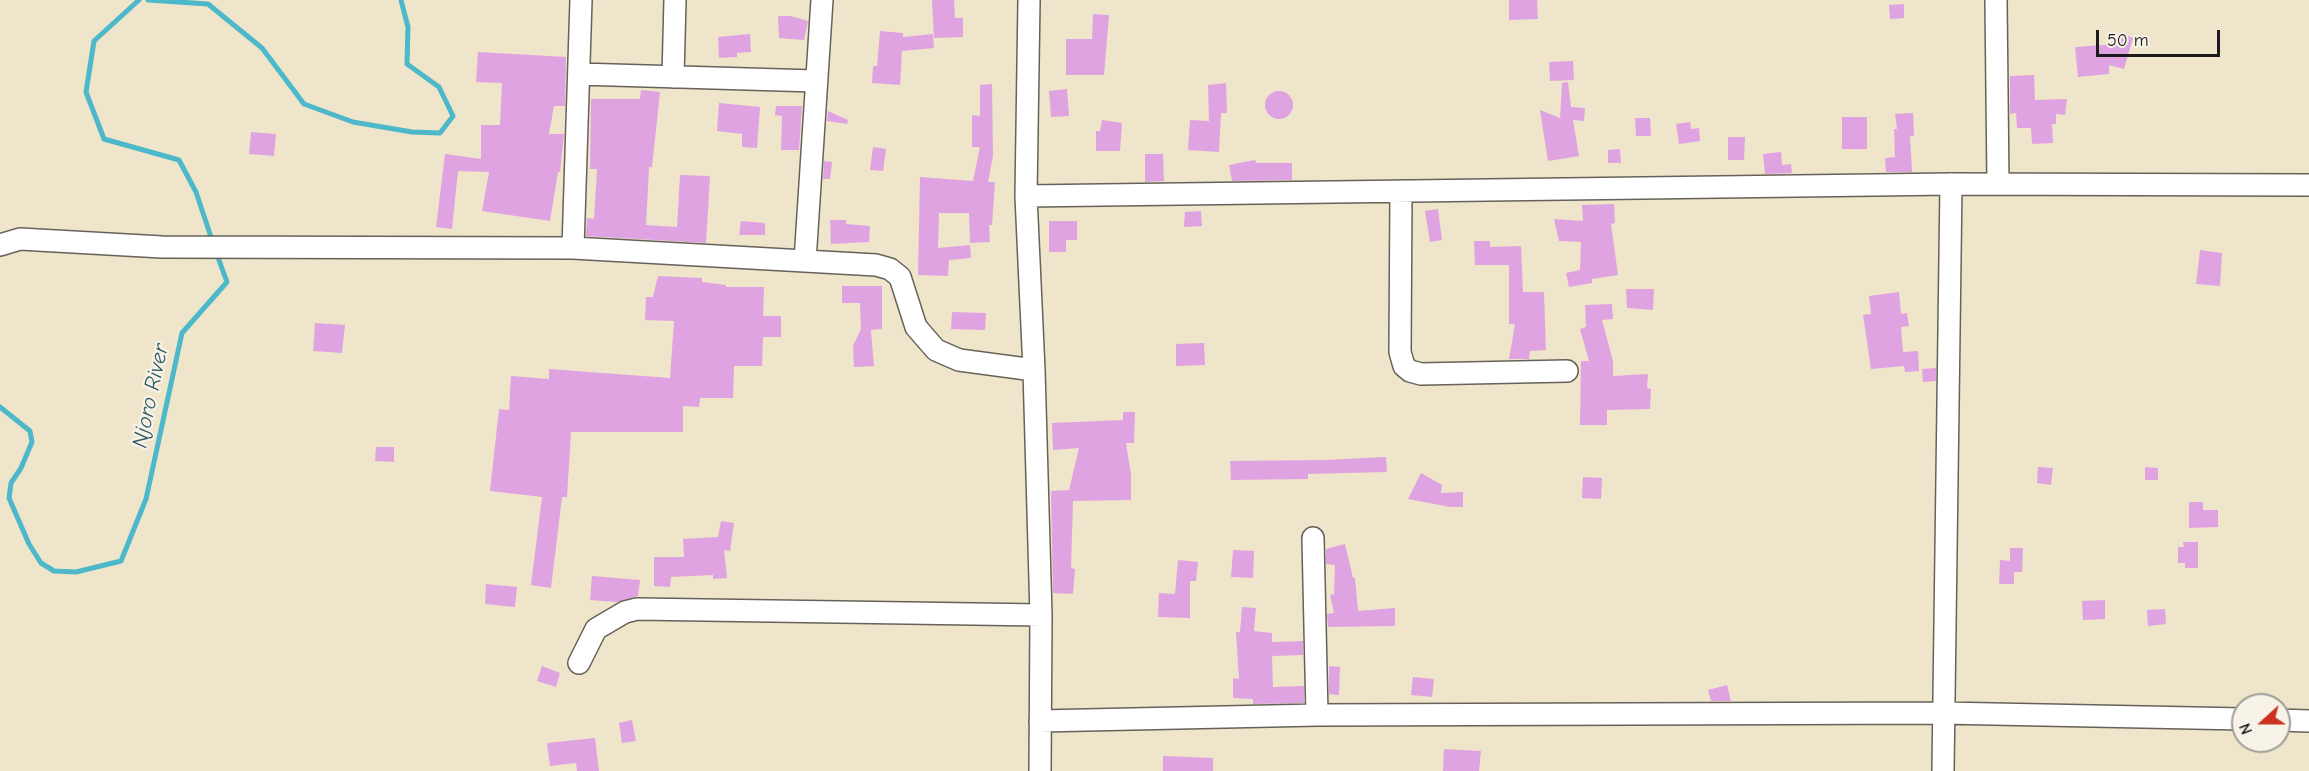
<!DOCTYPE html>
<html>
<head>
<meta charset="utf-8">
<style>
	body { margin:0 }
	#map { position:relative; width:2309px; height:771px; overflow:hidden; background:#efe5ca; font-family:"Comic Neue",sans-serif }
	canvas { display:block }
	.north { position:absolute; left:2231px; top:693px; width:60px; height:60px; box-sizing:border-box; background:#f7f3e8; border:2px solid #9f9d96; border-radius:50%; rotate:249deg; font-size:16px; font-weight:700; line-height:24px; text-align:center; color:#1c1c1c }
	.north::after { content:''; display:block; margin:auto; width:21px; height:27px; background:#c8321e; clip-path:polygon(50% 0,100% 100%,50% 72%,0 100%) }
	.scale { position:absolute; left:2096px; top:30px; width:124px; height:27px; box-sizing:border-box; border:3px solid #1c1c1c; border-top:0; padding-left:8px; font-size:18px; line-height:21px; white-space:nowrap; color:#1c1c1c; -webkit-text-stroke:4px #f7f3e8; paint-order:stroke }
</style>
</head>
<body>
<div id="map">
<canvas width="2309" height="771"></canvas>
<div class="north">N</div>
<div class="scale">50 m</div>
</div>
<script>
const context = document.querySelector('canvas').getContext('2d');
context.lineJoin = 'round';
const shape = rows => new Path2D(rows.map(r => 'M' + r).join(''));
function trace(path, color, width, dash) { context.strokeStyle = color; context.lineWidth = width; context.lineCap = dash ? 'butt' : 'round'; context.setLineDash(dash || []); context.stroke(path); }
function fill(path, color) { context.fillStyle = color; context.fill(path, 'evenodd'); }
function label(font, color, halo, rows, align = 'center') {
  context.font = font + ' "Comic Neue",sans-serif'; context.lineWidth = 4.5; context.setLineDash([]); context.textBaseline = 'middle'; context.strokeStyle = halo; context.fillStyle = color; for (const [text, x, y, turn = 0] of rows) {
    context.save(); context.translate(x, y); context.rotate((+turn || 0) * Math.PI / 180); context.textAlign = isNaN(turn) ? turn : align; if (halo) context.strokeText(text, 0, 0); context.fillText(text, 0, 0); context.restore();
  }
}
trace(shape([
	[139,0,94,41,86,92,104,139,179,160,196,192,213,243],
	[148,0,208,4,262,48,304,104,353,122,412,132,440,133,453,116,439,87,407,64,408,27,401,0],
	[0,407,30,431,32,442,21,468,11,483,9,498,29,544,41,563,54,571,76,572,121,561,146,499,182,333,227,282,216,252]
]), '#4cb8c9', 5);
fill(shape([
	[932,0,954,0,955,18,963,18,963,37,934,38],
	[1509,0,1537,0,1538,19,1509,20],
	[1904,4,1904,18,1890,19,1889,5],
	[1093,14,1109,15,1104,75,1066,75,1066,39,1092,39],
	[778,16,791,16,808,21,804,40,779,38],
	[880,31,903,33,903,37,933,34,934,48,902,51,900,85,872,83,873,66,877,66],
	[2120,33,2133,38,2124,69,2109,65,2109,74,2078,77,2075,47,2116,44],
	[750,34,751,52,737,53,737,57,719,58,718,37],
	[478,52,566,57,565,106,554,106,549,134,564,134,560,172,558,172,550,221,482,211,489,172,458,171,452,229,436,227,445,154,481,159,481,125,500,125,502,83,476,82],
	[1573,61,1574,80,1550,81,1549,62],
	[2034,75,2035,100,2067,99,2065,115,2056,114,2056,124,2052,124,2053,143,2032,144,2031,128,2017,128,2016,113,2010,114,2010,76],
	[1568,82,1571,107,1585,108,1584,121,1573,120,1579,156,1548,161,1540,110,1560,118,1562,83],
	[1226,83,1227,113,1221,113,1219,152,1188,150,1190,120,1209,121,1208,85],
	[992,84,993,156,988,182,995,182,992,225,989,225,990,242,970,243,969,213,939,213,938,248,970,245,971,258,949,260,948,276,918,275,920,177,973,181,980,147,972,147,972,115,980,116,980,85],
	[1067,89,1069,116,1051,117,1049,91],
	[641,90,660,92,652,167,649,167,646,225,677,227,680,175,710,176,706,243,586,236,587,218,594,219,597,169,590,169,591,99,640,99],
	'1265 105a14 14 0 1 1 28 0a14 14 0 1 1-28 0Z',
	[719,103,760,107,757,148,742,147,742,134,717,131],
	[776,106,802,106,799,150,781,150,782,116,775,115],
	[828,111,848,120,847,124,827,121],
	[1913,113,1914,136,1910,136,1912,172,1886,172,1885,158,1895,157,1894,129,1897,129,1895,114],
	[1842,117,1867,117,1867,149,1842,149],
	[1635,118,1650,118,1651,136,1636,136],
	[1102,120,1122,123,1120,151,1096,151,1096,131,1100,131],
	[1690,122,1691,129,1699,128,1700,141,1679,144,1676,124],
	[251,132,276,134,274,156,249,154],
	[1728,137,1745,137,1744,160,1728,160],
	[873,147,886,149,883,171,870,170],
	[1620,149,1621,163,1608,163,1608,150],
	[1781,152,1782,165,1791,164,1792,173,1765,174,1763,154],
	[1145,154,1163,154,1164,181,1145,182],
	[1255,160,1256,163,1292,163,1292,180,1232,181,1229,165],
	[824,161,832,162,830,179,823,179],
	[1614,204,1615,223,1611,224,1618,275,1592,279,1592,283,1569,287,1566,273,1580,270,1581,242,1559,241,1554,219,1583,221,1582,205],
	[1438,209,1442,240,1430,242,1425,211],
	[1201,211,1202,226,1184,227,1185,212],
	[830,220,846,220,846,224,870,226,869,242,831,244],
	[741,221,765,223,765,235,739,235],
	[1049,221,1077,221,1077,240,1066,240,1066,252,1049,252],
	[1474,241,1490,241,1490,247,1521,246,1523,292,1544,292,1546,350,1530,351,1529,359,1509,359,1515,324,1509,324,1509,265,1475,265],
	[2200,250,2222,253,2220,286,2196,284],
	[658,276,702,278,702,282,726,285,726,287,764,287,763,316,781,316,781,337,763,337,762,366,734,366,733,398,700,398,699,407,683,406,683,432,571,432,567,497,562,497,551,588,531,585,542,497,490,491,499,409,509,410,511,376,549,379,549,369,670,378,674,321,645,320,646,297,653,297],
	[842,286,882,286,882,329,871,330,874,366,854,367,853,346,861,329,860,303,842,303],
	[1626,289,1654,289,1653,310,1627,308],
	[1899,292,1901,314,1907,313,1909,326,1901,327,1903,352,1918,351,1919,371,1905,372,1904,366,1871,369,1863,315,1871,314,1869,296],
	[1612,304,1613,319,1602,320,1613,361,1613,376,1648,374,1647,388,1651,389,1650,409,1607,410,1607,425,1580,425,1581,361,1589,361,1580,329,1586,327,1585,305],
	[952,312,986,313,985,330,951,329],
	[315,323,345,325,342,353,313,351],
	[1204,343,1205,365,1176,366,1176,344],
	[1936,368,1936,381,1923,382,1922,369],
	[1123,412,1135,412,1134,443,1126,443,1131,474,1131,500,1073,501,1071,568,1075,569,1073,594,1053,593,1051,491,1069,490,1079,448,1053,450,1052,423,1123,420],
	[376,447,394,447,394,462,375,461],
	[1386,457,1387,472,1308,474,1308,479,1231,480,1230,461,1325,460],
	[2038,467,2053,468,2051,485,2037,483],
	[2145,467,2158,468,2158,480,2145,480],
	[1421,473,1442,485,1441,493,1463,492,1463,507,1450,507,1408,499],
	[1583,477,1602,478,1601,499,1582,498],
	[2189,502,2203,502,2203,510,2218,510,2218,527,2189,528],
	[721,521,734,523,730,551,724,550,727,578,713,579,713,575,671,577,670,587,654,586,654,557,684,557,683,539,718,537],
	[2183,542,2198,542,2198,568,2185,568,2185,563,2178,563,2178,547,2184,547],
	[1345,544,1353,578,1355,578,1358,611,1395,608,1395,626,1328,627,1327,614,1334,613,1330,595,1334,594,1335,565,1326,564,1326,549],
	[2010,548,2023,548,2022,572,2014,572,2014,584,1999,584,2000,560,2010,561],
	[1233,550,1254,551,1253,578,1231,577],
	[1178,560,1198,562,1196,581,1190,581,1190,618,1158,617,1159,593,1175,594],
	[592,576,640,580,638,596,617,602,590,600],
	[486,584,517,587,515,607,485,604],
	[2105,600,2105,619,2083,620,2082,601],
	[1242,607,1256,608,1254,631,1272,633,1272,642,1303,641,1303,655,1272,656,1273,687,1304,686,1304,703,1253,704,1253,699,1233,698,1233,678,1239,679,1236,632,1240,632],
	[2165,609,2166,624,2148,626,2147,610],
	[542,666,560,673,556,687,537,681],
	[1329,666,1340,667,1339,695,1329,694],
	[1413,677,1434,679,1432,697,1411,695],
	[1727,685,1731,701,1711,701,1708,690],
	[632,720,636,741,622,743,619,723],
	[595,738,599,771,577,771,576,763,550,766,547,743],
	[1444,749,1481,751,1479,771,1443,771],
	[1163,756,1213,758,1213,771,1163,771]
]), '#e0a3e1');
const minor = shape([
	[1029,0,1026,196,1034,370,1041,615,1040,771],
	[1996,0,1998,184],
	[579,74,815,81],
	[673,77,675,0],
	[1401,191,1400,352,1404,366,1410,371,1421,374,1567,371],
	[1026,196,1951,184,2309,185],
	[0,245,20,239,162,247,573,248,876,265,890,269,900,277,916,327,936,350,959,360,1034,370],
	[573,248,581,0],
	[805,261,822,0],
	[1313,538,1317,715],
	[579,663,596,629,625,612,637,609,1041,615],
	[2279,720,2309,721],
	[1040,721,1317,715,1943,713,2243,719],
	[1943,771,1951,184]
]);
trace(minor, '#666259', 24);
trace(minor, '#fff', 21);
label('italic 22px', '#2f5a61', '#f7f3e8', [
	["Njoro River",151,396,-78]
]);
</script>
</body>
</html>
